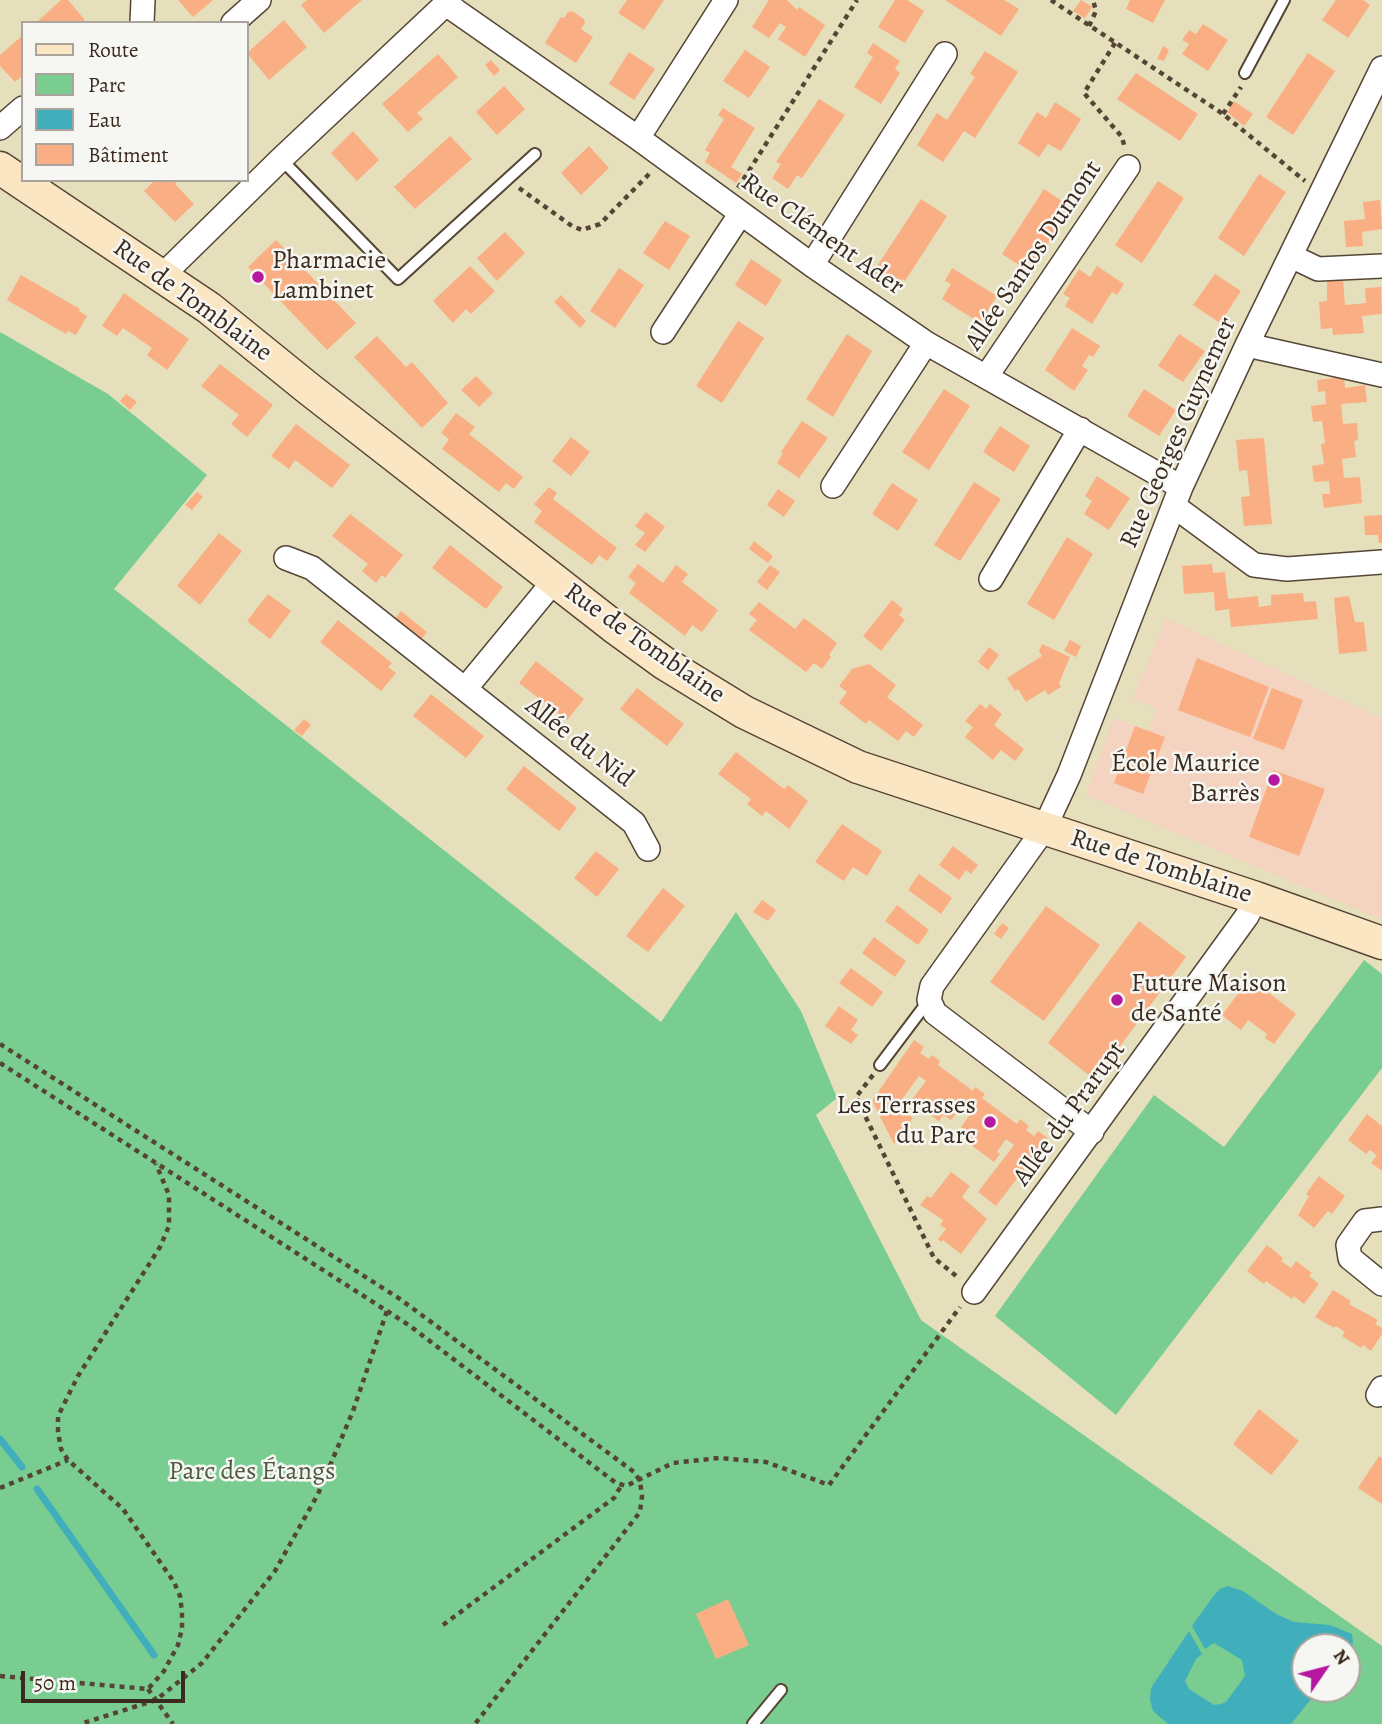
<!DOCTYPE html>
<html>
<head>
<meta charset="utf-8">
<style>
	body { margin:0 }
	#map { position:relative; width:1382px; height:1724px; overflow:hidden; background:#e6dfbb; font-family:Alegreya,serif }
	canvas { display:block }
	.legend { position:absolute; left:21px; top:21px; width:228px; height:161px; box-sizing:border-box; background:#f6f6f2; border:2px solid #aba49d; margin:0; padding:9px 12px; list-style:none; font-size:21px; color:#3b2a1e }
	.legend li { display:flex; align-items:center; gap:14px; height:35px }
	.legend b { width:35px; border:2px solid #aba49d }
	.north { position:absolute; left:1291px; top:1633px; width:70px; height:70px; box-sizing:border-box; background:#f6f6f2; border:2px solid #aba49d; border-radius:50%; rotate:55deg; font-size:19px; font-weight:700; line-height:28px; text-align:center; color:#3b2a1e }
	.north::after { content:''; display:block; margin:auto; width:24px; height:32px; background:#b5179e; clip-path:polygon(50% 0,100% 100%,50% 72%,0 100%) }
	.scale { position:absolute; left:21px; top:1671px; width:164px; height:32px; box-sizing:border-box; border:4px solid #3b2a1e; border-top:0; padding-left:9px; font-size:21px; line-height:24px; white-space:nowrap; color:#3b2a1e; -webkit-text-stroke:5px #f6f6f2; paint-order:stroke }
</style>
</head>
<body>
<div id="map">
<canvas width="1382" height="1724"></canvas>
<ul class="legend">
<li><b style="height:9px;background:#fbe6c4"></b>Route</li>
<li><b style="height:19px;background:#7acd90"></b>Parc</li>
<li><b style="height:19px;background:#40afbb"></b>Eau</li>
<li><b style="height:19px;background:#f9af83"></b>Bâtiment</li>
</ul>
<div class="north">N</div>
<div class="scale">50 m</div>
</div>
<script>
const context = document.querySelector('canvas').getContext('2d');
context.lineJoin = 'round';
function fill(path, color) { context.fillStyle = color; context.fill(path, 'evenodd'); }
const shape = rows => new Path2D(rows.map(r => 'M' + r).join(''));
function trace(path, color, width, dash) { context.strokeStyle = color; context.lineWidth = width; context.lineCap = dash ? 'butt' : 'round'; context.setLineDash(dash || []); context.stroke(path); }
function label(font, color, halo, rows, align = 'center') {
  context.font = font + ' Alegreya,serif'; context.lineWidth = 5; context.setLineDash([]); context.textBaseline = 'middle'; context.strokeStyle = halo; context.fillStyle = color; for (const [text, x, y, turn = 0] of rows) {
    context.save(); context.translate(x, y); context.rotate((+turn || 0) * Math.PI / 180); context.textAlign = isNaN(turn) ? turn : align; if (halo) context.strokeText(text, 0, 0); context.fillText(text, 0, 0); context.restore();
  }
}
fill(shape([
	[1166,618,1382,719,1381,919,1086,795,1113,718,1148,731,1157,708,1132,700]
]), '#f4d3c0');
fill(shape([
	[0,332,108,394,207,475,114,589,661,1022,736,912,801,1011,837,1098,816,1115,921,1320,1382,1646,1382,1724,0,1724],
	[1305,1647,1347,1647,1347,1689,1305,1689],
	[1364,960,1382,974,1382,1068,1116,1415,995,1316,1154,1095,1224,1147]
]), '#7acd90');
fill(shape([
	[1228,1586,1243,1591,1276,1614,1294,1622,1330,1625,1352,1634,1353,1644,1347,1653,1347,1647,1305,1647,1305,1689,1319,1689,1291,1724,1168,1724,1153,1711,1150,1700,1151,1688,1189,1631,1202,1654,1196,1659,1185,1681,1189,1689,1214,1705,1221,1704,1226,1702,1245,1676,1242,1660,1214,1643,1205,1649,1192,1626,1214,1595,1220,1589]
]), '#40afbb');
trace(shape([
	[0,1439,22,1467],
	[37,1489,154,1655]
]), '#40afbb', 7);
fill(shape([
	[61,0,68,0,85,20,82,23,40,23,38,21],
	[178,0,213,0,193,17],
	[307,0,362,0,324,33,301,5],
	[627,0,664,0,644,30,618,13],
	[769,0,787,0,797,10,799,7,825,25,805,57,778,39,786,27,780,23,769,38,752,27],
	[895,0,907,0,924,11,905,43,878,27],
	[945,0,1004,0,1019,9,1001,36],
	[1081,0,1092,7,1085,18,1073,11],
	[1130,0,1165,0,1153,23,1126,9],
	[1336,0,1363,0,1370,5,1348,38,1322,20],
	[572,11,584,19,585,23,581,29,593,37,576,63,545,43,561,17,564,18,568,12],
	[284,20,307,47,269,80,247,53],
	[1203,24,1228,40,1208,71,1182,54,1189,44,1182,40,1189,30,1196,34],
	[23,35,23,75,15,82,0,66,0,55],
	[873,43,900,61,895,69,900,73,881,104,854,87,873,57,867,53],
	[1163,46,1169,50,1164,61,1157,59],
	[745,50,770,67,749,98,723,81],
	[985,51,1018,72,975,138,964,131,943,162,917,145,937,113,947,120,975,77,970,74],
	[629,52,655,69,634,100,609,84],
	[1308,53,1335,71,1293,135,1266,117],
	[438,54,458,77,417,113,423,119,408,132,382,104],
	[491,60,500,70,494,76,485,65],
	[1136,73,1198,114,1180,141,1117,99],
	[504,86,525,109,497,135,476,112],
	[819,99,845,115,802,178,797,175,788,189,772,178,781,164,776,162],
	[1234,101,1253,114,1244,126,1227,112],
	[1055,102,1081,119,1061,151,1048,144,1039,157,1018,143,1037,112,1046,118],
	[723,108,755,128,731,167,742,174,736,183,705,162,710,153,705,150,724,119,718,115],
	[353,131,379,160,357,181,331,153],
	[450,136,472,159,415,209,394,187],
	[589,146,609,168,581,195,561,173],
	[1259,174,1286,192,1244,256,1218,238],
	[155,180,178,180,175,184,194,204,175,222,144,191],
	[1158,181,1184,198,1142,263,1115,245],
	[1044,189,1071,207,1030,272,1002,254],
	[921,199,947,216,905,281,902,279,895,289,872,274],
	[1380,200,1382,229,1362,232,1363,246,1346,247,1344,221,1365,219,1363,202],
	[665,221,690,236,669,270,643,253],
	[505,232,525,253,497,281,477,258],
	[276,240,356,323,327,350,248,267],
	[751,259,782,280,766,306,735,285],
	[470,266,495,291,471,314,466,309,453,323,433,301],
	[1097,266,1124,284,1117,295,1112,292,1092,324,1065,306,1070,298,1063,294,1079,269,1090,277],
	[619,268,644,285,615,328,590,311],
	[952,268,997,296,980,323,942,299,951,284,945,281],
	[1215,274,1241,291,1220,323,1193,305],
	[21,275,80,309,79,311,87,316,76,335,68,331,66,334,7,300],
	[1343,279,1345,305,1366,303,1365,288,1381,287,1382,314,1362,316,1364,333,1333,335,1332,328,1321,329,1319,302,1327,301,1327,280],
	[124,293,189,339,167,370,147,355,152,348,123,328,117,336,102,326],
	[561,295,586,321,580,328,554,302],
	[738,321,764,338,722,403,696,386],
	[1072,328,1100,346,1093,357,1089,355,1082,366,1088,370,1074,391,1045,370],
	[847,334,872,351,833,417,806,399],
	[1179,334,1205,351,1183,382,1158,366],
	[377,336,406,367,412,362,448,403,422,428,354,357],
	[220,364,273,405,247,437,231,424,239,415,201,386],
	[476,376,493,393,479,407,461,390],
	[1344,377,1345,388,1365,385,1367,402,1341,404,1343,424,1357,423,1358,440,1354,441,1356,457,1342,459,1344,478,1360,477,1362,503,1324,508,1322,494,1330,494,1329,481,1314,482,1312,466,1324,464,1321,444,1325,443,1322,421,1313,422,1311,406,1326,404,1325,391,1318,392,1317,380],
	[944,389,970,406,929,470,902,452],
	[1144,389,1176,410,1159,436,1127,416],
	[126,394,137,402,130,410,120,401],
	[456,413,475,427,469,434,523,477,514,489,506,483,499,492,442,449,449,439,441,433],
	[802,421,828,438,799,478,777,463,783,453,781,452],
	[296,424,350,465,332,488,295,460,289,469,271,456],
	[1000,426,1030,446,1014,472,983,452],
	[571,437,590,452,571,476,552,461],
	[1264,438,1272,524,1244,526,1241,497,1250,496,1247,470,1239,471,1236,440],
	[1097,476,1130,498,1109,530,1084,514,1092,501,1085,496],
	[974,482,1001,499,960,561,934,545],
	[892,483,918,500,898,531,872,514],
	[549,487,557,493,553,499,617,548,607,561,599,555,592,565,534,522,542,511,534,504],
	[778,489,795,501,784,517,767,505],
	[197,492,203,497,192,510,185,505],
	[646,512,665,527,645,552,635,545,645,533,635,526],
	[350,514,403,555,385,578,382,575,376,583,362,571,368,564,332,536],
	[1382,515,1382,543,1379,543,1378,535,1365,535,1364,516],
	[219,533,242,551,200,605,177,586],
	[1067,537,1093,554,1054,620,1027,604],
	[754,541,773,556,768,563,749,549],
	[450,545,503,587,486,609,432,568],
	[638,564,663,583,676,565,688,574,682,582,718,610,702,632,692,625,685,636,629,593,636,583,628,577],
	[1212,564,1213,573,1225,572,1228,599,1258,596,1259,607,1271,605,1271,595,1303,593,1304,602,1316,601,1318,619,1231,627,1229,609,1215,611,1214,592,1184,594,1182,566],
	[770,565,780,572,767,590,757,582],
	[268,594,291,611,270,639,247,621],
	[1349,596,1355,622,1364,622,1367,651,1339,654,1334,598],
	[892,600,903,609,899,615,905,620,881,651,863,636],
	[759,602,795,629,804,618,837,643,829,655,831,657,822,669,814,663,806,672,749,630,757,620,749,614],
	[401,611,427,632,420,641,394,620],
	[338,620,392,663,388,667,396,673,381,691,320,642],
	[1070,640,1081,646,1076,657,1064,651],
	[1042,644,1070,657,1059,683,1061,687,1048,695,1045,690,1026,702,1018,689,1015,691,1007,678,1042,656,1039,651],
	[989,647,999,655,988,670,978,662],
	[1197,658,1269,687,1250,737,1178,710],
	[536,661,584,699,567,720,519,683],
	[869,664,896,685,887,697,923,725,914,737,906,731,898,741,869,720,866,724,839,703,847,692,839,686,852,669],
	[637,688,684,724,667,746,620,709],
	[1272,688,1303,700,1284,750,1253,739],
	[431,694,484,736,466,758,413,716],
	[980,704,986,709,990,704,1002,714,994,725,1024,749,1015,761,1001,750,993,760,965,737,973,727,965,721],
	[304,719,311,725,302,736,294,730],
	[1135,726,1165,737,1143,794,1114,783],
	[736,752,784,789,788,785,808,801,789,829,766,811,762,816,747,804,751,799,718,774],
	[524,766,577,808,559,831,506,789],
	[1273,770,1325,789,1299,856,1249,837],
	[842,824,882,851,867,876,853,867,844,881,815,862],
	[953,846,978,865,971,874,966,870,959,880,939,865],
	[596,851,619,869,597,897,574,878],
	[919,874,952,898,941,914,908,890],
	[663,888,685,906,648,952,626,936],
	[762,900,776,910,768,921,753,912],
	[897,905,929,930,918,945,885,921],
	[1046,906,1100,945,1044,1021,990,982],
	[1139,921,1186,957,1095,1080,1048,1043],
	[1002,923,1009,928,1001,939,994,934],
	[874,937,906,961,895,977,862,953],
	[851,968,883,992,872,1007,839,983],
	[1250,978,1296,1014,1274,1044,1265,1038,1267,1034,1248,1020,1241,1030,1222,1015],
	[839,1006,858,1020,851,1030,858,1035,851,1044,825,1026],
	[914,1040,924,1047,920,1053,929,1059,932,1055,940,1061,938,1065,973,1091,975,1087,985,1094,982,1098,1017,1124,1020,1119,1029,1126,1026,1130,1034,1136,1038,1131,1048,1138,996,1206,978,1192,1014,1145,1006,1139,997,1152,1000,1154,994,1162,964,1140,969,1133,961,1127,971,1113,961,1107,951,1120,943,1115,939,1121,911,1101,926,1081,919,1076,897,1106,913,1118,894,1144,872,1101],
	[1367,1114,1382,1126,1382,1171,1371,1163,1377,1155,1370,1150,1366,1154,1348,1140],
	[951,1172,970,1186,962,1197,987,1219,961,1254,943,1240,941,1242,938,1239,946,1229,940,1225,943,1220,920,1205,927,1196,931,1198],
	[1319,1176,1345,1196,1332,1214,1328,1211,1314,1228,1298,1215,1309,1196,1306,1194],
	[1267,1245,1283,1258,1281,1261,1291,1268,1296,1261,1312,1273,1309,1276,1319,1284,1304,1304,1294,1296,1292,1299,1266,1281,1264,1284,1247,1271],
	[1333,1290,1351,1301,1349,1304,1378,1320,1375,1324,1382,1328,1382,1334,1371,1351,1363,1345,1361,1348,1342,1336,1345,1332,1336,1326,1334,1328,1315,1317],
	[1259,1409,1299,1441,1271,1475,1233,1444],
	[1379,1456,1382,1458,1382,1504,1358,1488],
	[728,1599,749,1645,716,1659,696,1614]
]), '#f9af83');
const lane = shape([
	[1245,73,1284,0],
	[281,159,398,279,535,154],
	[880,1065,929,1000],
	[753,1724,781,1690]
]);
const street = shape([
	[446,4,638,138,812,265,926,343,1181,487],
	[142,23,143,0],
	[233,23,259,0],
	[0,128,23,108],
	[638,138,726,0],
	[1291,256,1318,269,1382,266],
	[812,265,945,54],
	[164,277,171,267,281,159,450,0],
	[663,332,741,213],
	[1247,345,1382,375],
	[986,377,1128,167],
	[833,486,926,343],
	[1174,506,1254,565,1287,569,1382,562],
	[286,558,312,568,634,823,648,849],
	[991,579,1080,429],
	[465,689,554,581],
	[1092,1132,935,1013,929,1000,932,986,1044,829,1069,775,1181,487,1247,345,1382,68],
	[1382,1219,1365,1221,1348,1245,1350,1258,1382,1284],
	[974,1292,1247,916,1256,898],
	[1378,1395,1382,1388]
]);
const secondary = shape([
	[0,168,209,308,309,389,613,626,664,663,744,712,858,767,1256,898,1382,943]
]);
trace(lane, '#554536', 14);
trace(street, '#554536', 26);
trace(secondary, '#554536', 35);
trace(shape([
	[1051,0,1223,114,1305,181],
	[1089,26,1096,11,1093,0],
	[1115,43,1084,93,1122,137,1125,149],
	[1223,114,1241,87],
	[519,188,572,226,582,230,600,224,650,173],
	[738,188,857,0],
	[0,1044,400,1299,634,1472,640,1481,642,1496,640,1512,475,1724],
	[0,1063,387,1311,353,1411,318,1494,275,1571,202,1663,156,1700,80,1724],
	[873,1075,856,1097,934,1258,960,1279],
	[387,1311,410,1326,616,1483,626,1486,673,1463,719,1458,766,1462,829,1485,960,1307],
	[0,1488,68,1460],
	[443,1625,614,1498,621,1486],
	[0,1676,148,1689,164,1671,178,1645,182,1628,182,1612,180,1596,174,1582,123,1509,68,1460,61,1449,58,1432,58,1416,78,1376,160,1247,169,1226,169,1195,156,1164],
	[148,1689,173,1724]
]), '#554536', 4.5, [5, 5]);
trace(lane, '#fff', 10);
trace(street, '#fff', 23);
trace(secondary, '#fbe6c4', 32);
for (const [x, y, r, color] of [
	[258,277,7,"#b5179e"],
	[1274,780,7,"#b5179e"],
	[1117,1000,7,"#b5179e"],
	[990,1122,7,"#b5179e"]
]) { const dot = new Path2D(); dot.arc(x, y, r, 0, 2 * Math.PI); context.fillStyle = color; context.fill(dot); trace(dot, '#f6f6f2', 2.5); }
label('26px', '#3b2a1e', '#f6f6f2', [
	["Rue Clément Ader",822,235,35],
	["Allée Santos Dumont",1034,256,-56],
	["Rue de Tomblaine",192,301,36],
	["Rue Georges Guynemer",1179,433,-66],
	["Rue de Tomblaine",644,644,35],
	["Allée du Nid",579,743,38],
	["Rue de Tomblaine",1161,867,18],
	["Allée du Prarupt",1070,1114,-54]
]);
label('26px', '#3b2a1e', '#f6f6f2', [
	["Pharmacie",272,262],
	["Lambinet",272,292],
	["École Maurice",1260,765,"right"],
	["Barrès",1260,795,"right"],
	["Future Maison",1131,985],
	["de Santé",1131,1015],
	["Les Terrasses",976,1107,"right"],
	["du Parc",976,1137,"right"]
], 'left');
label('26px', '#4e5b40', '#f6f6f2', [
	["Parc des Étangs",252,1473]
]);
</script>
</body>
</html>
